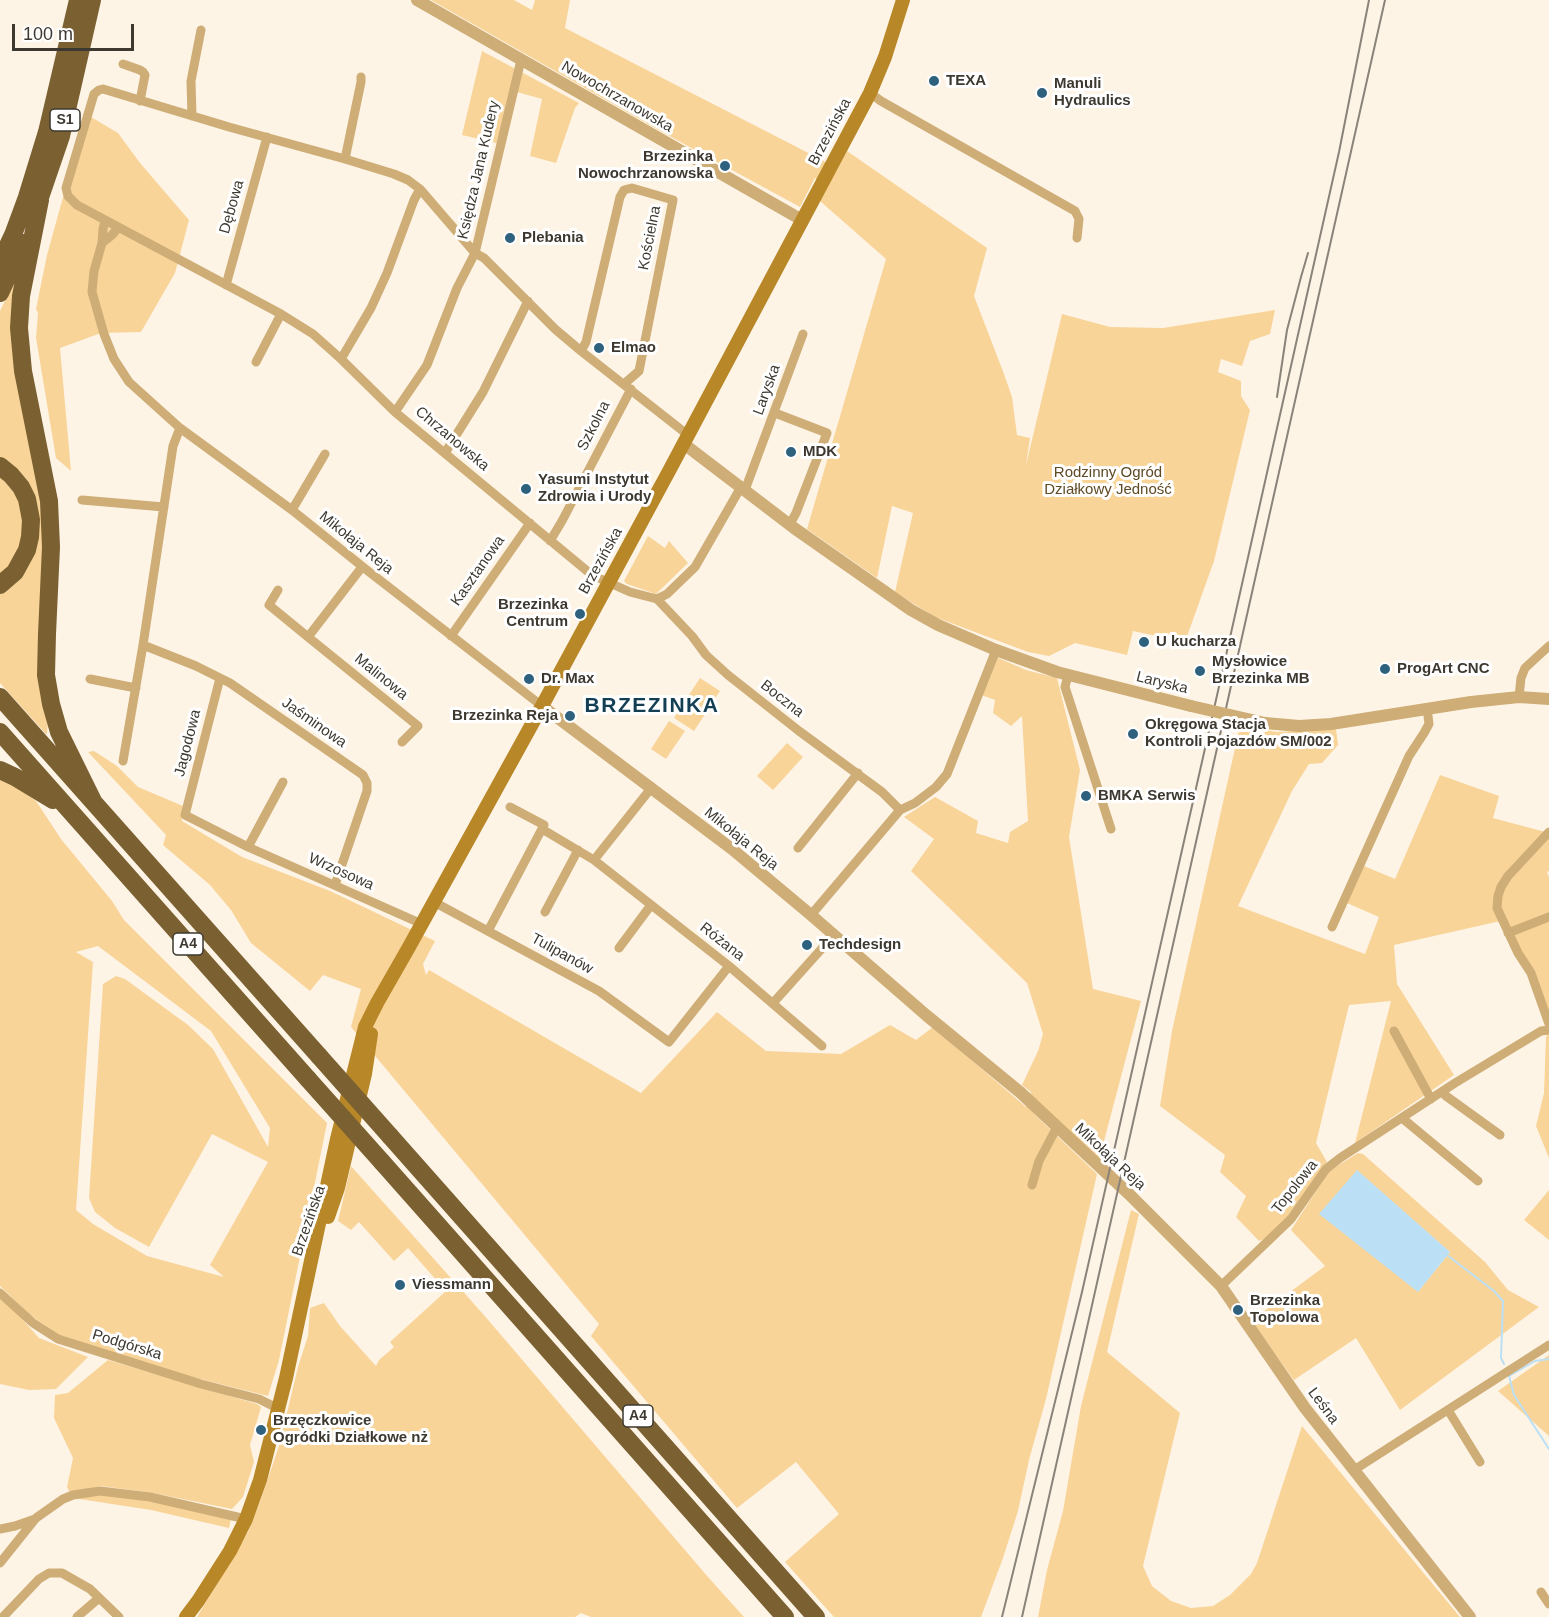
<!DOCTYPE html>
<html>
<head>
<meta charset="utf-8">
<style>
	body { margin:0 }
	#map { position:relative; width:1549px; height:1617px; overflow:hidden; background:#fef4e6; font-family:Arial,sans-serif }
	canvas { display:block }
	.scale { position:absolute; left:12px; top:24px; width:122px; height:27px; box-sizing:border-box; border:3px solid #3d3931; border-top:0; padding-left:8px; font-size:18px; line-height:21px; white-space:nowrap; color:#3d3931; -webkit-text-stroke:4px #fff; paint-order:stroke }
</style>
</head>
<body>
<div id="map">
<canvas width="1549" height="1617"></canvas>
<div class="scale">100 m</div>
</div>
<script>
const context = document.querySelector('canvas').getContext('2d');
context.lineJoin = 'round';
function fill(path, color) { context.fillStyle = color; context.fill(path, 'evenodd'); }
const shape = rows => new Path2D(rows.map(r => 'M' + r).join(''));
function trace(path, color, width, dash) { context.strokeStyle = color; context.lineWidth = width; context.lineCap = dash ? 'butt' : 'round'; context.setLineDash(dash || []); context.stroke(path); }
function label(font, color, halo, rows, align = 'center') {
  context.font = font + ' Arial,sans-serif'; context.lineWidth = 6; context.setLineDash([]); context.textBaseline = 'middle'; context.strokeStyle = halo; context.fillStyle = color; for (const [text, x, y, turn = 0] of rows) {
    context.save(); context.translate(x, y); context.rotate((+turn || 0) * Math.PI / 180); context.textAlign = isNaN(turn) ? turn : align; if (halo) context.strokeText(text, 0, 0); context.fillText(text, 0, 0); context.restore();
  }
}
fill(shape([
	[431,0,514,0,532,10,535,0,570,0,565,28,824,161,835,173,847,151,987,248,974,296,1004,374,1012,397,1017,435,1030,438,1026,465,1062,314,1110,327,1163,328,1275,310,1270,334,1250,341,1242,366,1221,359,1218,372,1241,381,1241,396,1250,410,1214,561,1185,642,1133,631,1127,655,1075,643,1049,656,1028,652,935,617,895,592,913,513,892,506,877,578,807,529,886,259,820,201,828,186,815,178,800,207,662,132],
	[482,51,579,103,575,108,556,163,530,156,542,99,517,92,505,145,462,135],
	[86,114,118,133,140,163,189,220,175,273,141,332,101,333,60,348,71,471,56,458,36,338,38,313,36,309,47,255],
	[18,274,42,480,48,721,47,734,46,734,0,683,0,591,35,533,0,461,0,311],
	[0,471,22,499,25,540,0,580],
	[648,536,665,548,669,541,688,563,656,594,627,584,624,581],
	[996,657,1026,670,1057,678,1080,770,1069,837,1093,989,1141,1001,1099,1160,1038,1103,1034,1114,1097,1174,1046,1399,1029,1460,1018,1511,1003,1558,981,1617,834,1617,785,1562,839,1514,796,1462,737,1508,591,1336,599,1324,351,1027,361,989,323,975,310,991,251,943,231,910,210,885,163,845,166,835,88,752,94,751,117,766,138,787,183,806,182,821,242,857,330,891,435,941,423,964,426,975,429,970,641,1093,717,1012,766,1051,841,1054,890,1025,916,1040,933,1027,1026,1107,1031,1092,1022,1085,1038,1051,1043,1034,1027,983,911,871,934,839,904,817,935,797,978,821,976,833,1008,843,1010,832,1028,821,1022,716,1011,726,993,713,995,700,981,695],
	[700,678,720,691,694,731,674,718],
	[669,721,685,731,666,759,651,749],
	[1240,726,1277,732,1336,729,1338,745,1322,763,1309,764,1292,791,1238,906,1365,954,1379,917,1347,903,1364,866,1395,879,1440,775,1499,796,1493,818,1549,833,1549,871,1547,872,1549,877,1549,1158,1536,1126,1544,1093,1546,1037,1548,1031,1524,958,1505,920,1394,945,1397,984,1454,1075,1355,1143,1391,1001,1349,1005,1316,1143,1327,1162,1287,1217,1266,1238,1259,1241,1236,1217,1246,1196,1220,1172,1225,1155,1160,1106,1172,1031],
	[787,743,803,757,773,790,757,776],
	[0,778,10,781,36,801,61,839,112,901,124,920,327,1123,279,1360,268,1396,184,1375,62,1337,30,1315,0,1286],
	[98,946,211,1031,270,1128,268,1147,213,1049,188,1025,125,979,116,976,103,984,89,1198,95,1212,115,1228,149,1247,212,1134,268,1162,210,1265,224,1277,147,1256,93,1224,76,1210,93,962,76,952],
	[1358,1153,1363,1154,1485,1262,1508,1290,1539,1307,1400,1410,1356,1338,1294,1380,1251,1321,1325,1266,1291,1230,1329,1171],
	[1357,1171,1450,1252,1418,1292],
	[351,1166,483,1314,708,1577,744,1617,591,1617,581,1613,575,1617,197,1617,248,1532,261,1499,279,1446,298,1367,308,1336,310,1308,324,1303,340,1326,376,1366,379,1360,394,1347,390,1342,446,1291,408,1248,394,1261,359,1222,351,1230,338,1221],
	[1549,1190,1549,1240,1524,1220],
	[1131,1210,1139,1214,1107,1352,1180,1413,1143,1566,1152,1586,1171,1601,1191,1608,1213,1606,1230,1595,1251,1574,1257,1563,1302,1426,1460,1617,1038,1617,1047,1570,1063,1511,1081,1406],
	[0,1294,39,1338,88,1357,56,1389,29,1390,0,1384],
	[1549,1355,1549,1436,1498,1391],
	[108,1360,257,1404,261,1407,250,1445,254,1462,243,1497,232,1509,153,1493,101,1486,70,1493,67,1487,73,1458,54,1418,55,1395,68,1393],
	[105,1495,155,1502,231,1519,229,1528,151,1510,73,1498]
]), '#f8d499');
fill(shape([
	[1357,1170,1450,1252,1418,1292,1319,1214]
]), '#bbdff4');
trace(shape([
	[1447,1255,1494,1291,1503,1301,1501,1358,1504,1364],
	[1549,1359,1535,1361,1509,1376,1514,1395,1549,1449]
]), '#bbdff4', 2);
trace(shape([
	[123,64,140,70,143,72,145,75,140,101],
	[870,93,881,101,1075,211,1079,219,1077,238],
	[192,116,191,81,201,30],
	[345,159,361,82,361,77],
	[105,221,103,229,102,243,94,271,92,292,104,334,114,359,129,382,180,428,292,510,368,571,542,706],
	[102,243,112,235,118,228],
	[226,285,267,137],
	[581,351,586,342,620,197,624,190,632,188,673,200,639,371,624,384],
	[341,359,371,308,387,273,414,200,420,189],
	[256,362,281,314],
	[395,412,427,365,457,288,475,253,521,60],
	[775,413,827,433,796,513,790,524],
	[688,435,581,351,555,329,484,258,475,253,420,189,408,180,394,174,345,159,229,127,103,89,99,90,94,94,66,188,68,196,77,205,281,314,313,334,341,359,395,412,592,575,630,592,657,599,667,594,695,567,741,487],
	[445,453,483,392,528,301],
	[745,490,803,334],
	[82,500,164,507],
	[292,510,325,454],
	[550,541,562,521,631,389],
	[278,590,269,605,308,637,362,567],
	[657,599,692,636,706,655,728,675,799,731,882,792,900,810],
	[451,636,530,523],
	[308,637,418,726,402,742],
	[143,645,196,666,230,683,363,775,367,783,367,791,335,885],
	[1068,675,1065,687,1111,829],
	[220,678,185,815,248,847,422,924],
	[90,679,136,688],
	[1519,697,1521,678,1525,668,1549,646],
	[123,761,143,645,173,446,180,428],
	[542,829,594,860,729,966,822,1046],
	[1549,832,1508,876,1501,887,1498,896,1497,908,1518,953,1531,973,1549,1024],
	[248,847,283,782],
	[798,848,858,773],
	[594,860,652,787],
	[434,902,599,991,669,1042,729,966],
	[545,912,578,850],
	[811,915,900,810,915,803,936,787,947,774,996,650],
	[1332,927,1409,756,1424,733,1429,724,1427,708],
	[488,931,544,825,510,807],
	[1508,933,1549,917],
	[619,948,651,905],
	[773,1003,834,935],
	[1394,1031,1431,1099],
	[1442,1092,1446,1096,1500,1135],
	[1402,1118,1478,1181],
	[1032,1185,1039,1161,1057,1127],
	[1221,1286,1291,1219,1326,1169,1340,1158,1455,1083,1541,1031,1549,1030],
	[0,1293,33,1323,58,1339,201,1384,259,1399,279,1409],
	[1448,1410,1480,1462],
	[1354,1470,1549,1345],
	[0,1529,15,1526,35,1519],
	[0,1563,36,1518,63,1499,73,1495,100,1491,150,1497,246,1519],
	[1541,1592,1549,1604],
	[3,1617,39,1579,49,1573,62,1573,90,1589,119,1617],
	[77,1617,99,1598]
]), '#cead76', 9);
trace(shape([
	[417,0,802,220],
	[684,444,794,528,911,610,938,625,996,650,1057,672,1191,706],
	[542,706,732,849,811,915,926,1015,1021,1093,1130,1195,1221,1286,1305,1408,1470,1617],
	[1265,723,1299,726,1331,724,1471,702,1519,697,1549,699]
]), '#cead76', 12);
trace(shape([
	[328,1217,338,1188,365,1074,371,1034],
	[186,1617,198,1601,230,1551,246,1519,260,1480,286,1378,337,1139,365,1027,377,1003,409,947,542,706,669,471,870,93,885,57,903,0]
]), '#b88727', 14);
trace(shape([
	[40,200,21,296,19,328,23,371,49,501,51,547,47,634,46,675,51,704,59,732,93,801],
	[36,209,61,136,92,0],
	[0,262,13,235,27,197,47,132,78,0],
	[0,293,23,243],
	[0,466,11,475,21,487,27,499,31,520,30,537,27,550,15,572,0,585],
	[0,697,319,1056],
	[0,732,308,1079],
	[0,770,15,777,53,800],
	[390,1136,816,1617],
	[382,1162,785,1617]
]), '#7b6132', 18);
trace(shape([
	[1277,397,1287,330,1301,277,1308,253],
	[1002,1617,1082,1292,1218,691,1339,152,1369,0],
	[1022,1617,1385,0]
]), '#8a8379', 2);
trace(shape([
	[1191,706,1265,723]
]), '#cead76', 12);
trace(shape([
	[319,1056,390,1136],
	[308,1079,382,1162]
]), '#7b6132', 18);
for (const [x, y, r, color] of [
	[934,81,6,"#2d617e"],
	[1042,93,6,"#2d617e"],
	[725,166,6,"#2d617e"],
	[510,238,6,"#2d617e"],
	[599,348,6,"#2d617e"],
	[791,452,6,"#2d617e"],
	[526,489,6,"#2d617e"],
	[580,614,6,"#2d617e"],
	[1144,642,6,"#2d617e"],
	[1385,669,6,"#2d617e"],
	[1200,671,6,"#2d617e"],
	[529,679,6,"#2d617e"],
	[570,716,6,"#2d617e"],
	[1133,734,6,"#2d617e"],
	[1086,796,6,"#2d617e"],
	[807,945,6,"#2d617e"],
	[400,1285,6,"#2d617e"],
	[1238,1310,6,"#2d617e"],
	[261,1430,6,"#2d617e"]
]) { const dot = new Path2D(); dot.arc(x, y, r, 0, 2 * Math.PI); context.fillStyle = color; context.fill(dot); trace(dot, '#fff', 2); }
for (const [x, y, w] of [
	[65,120,30],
	[188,944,30],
	[638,1416,30]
]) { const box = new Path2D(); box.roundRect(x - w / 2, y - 11, w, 22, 4.5); context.fillStyle = '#fff'; context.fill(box); trace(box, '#3d3931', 1.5); }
label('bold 14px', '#3d3931', null, [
	["S1",65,120],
	["A4",188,944],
	["A4",638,1416]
]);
label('bold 15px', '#3d3931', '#fff', [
	["TEXA",946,81],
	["Manuli",1054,84],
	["Hydraulics",1054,101],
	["Brzezinka",713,157,"right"],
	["Nowochrzanowska",713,174,"right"],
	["Plebania",522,238],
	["Elmao",611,348],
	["MDK",803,452],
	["Yasumi Instytut",538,480],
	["Zdrowia i Urody",538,497],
	["Brzezinka",568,605,"right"],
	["Centrum",568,622,"right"],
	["U kucharza",1156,642],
	["Mysłowice",1212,662],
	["Brzezinka MB",1212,679],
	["ProgArt CNC",1397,669],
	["Dr. Max",541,679],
	["Brzezinka Reja",558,716,"right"],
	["Okręgowa Stacja",1145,725],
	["Kontroli Pojazdów SM/002",1145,742],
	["BMKA Serwis",1098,796],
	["Techdesign",819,945],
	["Viessmann",412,1285],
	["Brzezinka",1250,1301],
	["Topolowa",1250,1318],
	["Brzęczkowice",273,1421],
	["Ogródki Działkowe nż",273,1438]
], 'left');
label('15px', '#3d3931', '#fff', [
	["Nowochrzanowska",617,97,30],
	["Brzezińska",830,132,-62],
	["Księdza Jana Kudery",479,170,-77],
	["Dębowa",232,207,-74],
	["Kościelna",650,238,-79],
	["Laryska",767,390,-70],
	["Szkolna",594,426,-63],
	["Chrzanowska",452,439,40],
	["Mikołaja Reja",356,543,39],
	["Brzezińska",601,561,-61],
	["Kasztanowa",478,571,-55],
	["Malinowa",381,677,39],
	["Laryska",1162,683,14],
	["Boczna",782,699,38],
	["Jaśminowa",314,723,35],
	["Jagodowa",188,743,-76],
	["Mikołaja Reja",741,839,39],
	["Wrzosowa",341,872,24],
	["Różana",722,942,38],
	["Tulipanów",562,954,29],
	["Mikołaja Reja",1110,1157,43],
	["Topolowa",1295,1187,-52],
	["Brzezińska",309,1221,-71],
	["Podgórska",127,1345,17],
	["Leśna",1323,1406,53]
]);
label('15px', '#5f4a25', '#fff', [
	["Rodzinny Ogród",1108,473],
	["Działkowy Jedność",1108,490]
]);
context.letterSpacing = '1.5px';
label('bold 21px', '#133e53', '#fff', [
	["BRZEZINKA",652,706]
]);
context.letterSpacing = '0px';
</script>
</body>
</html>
